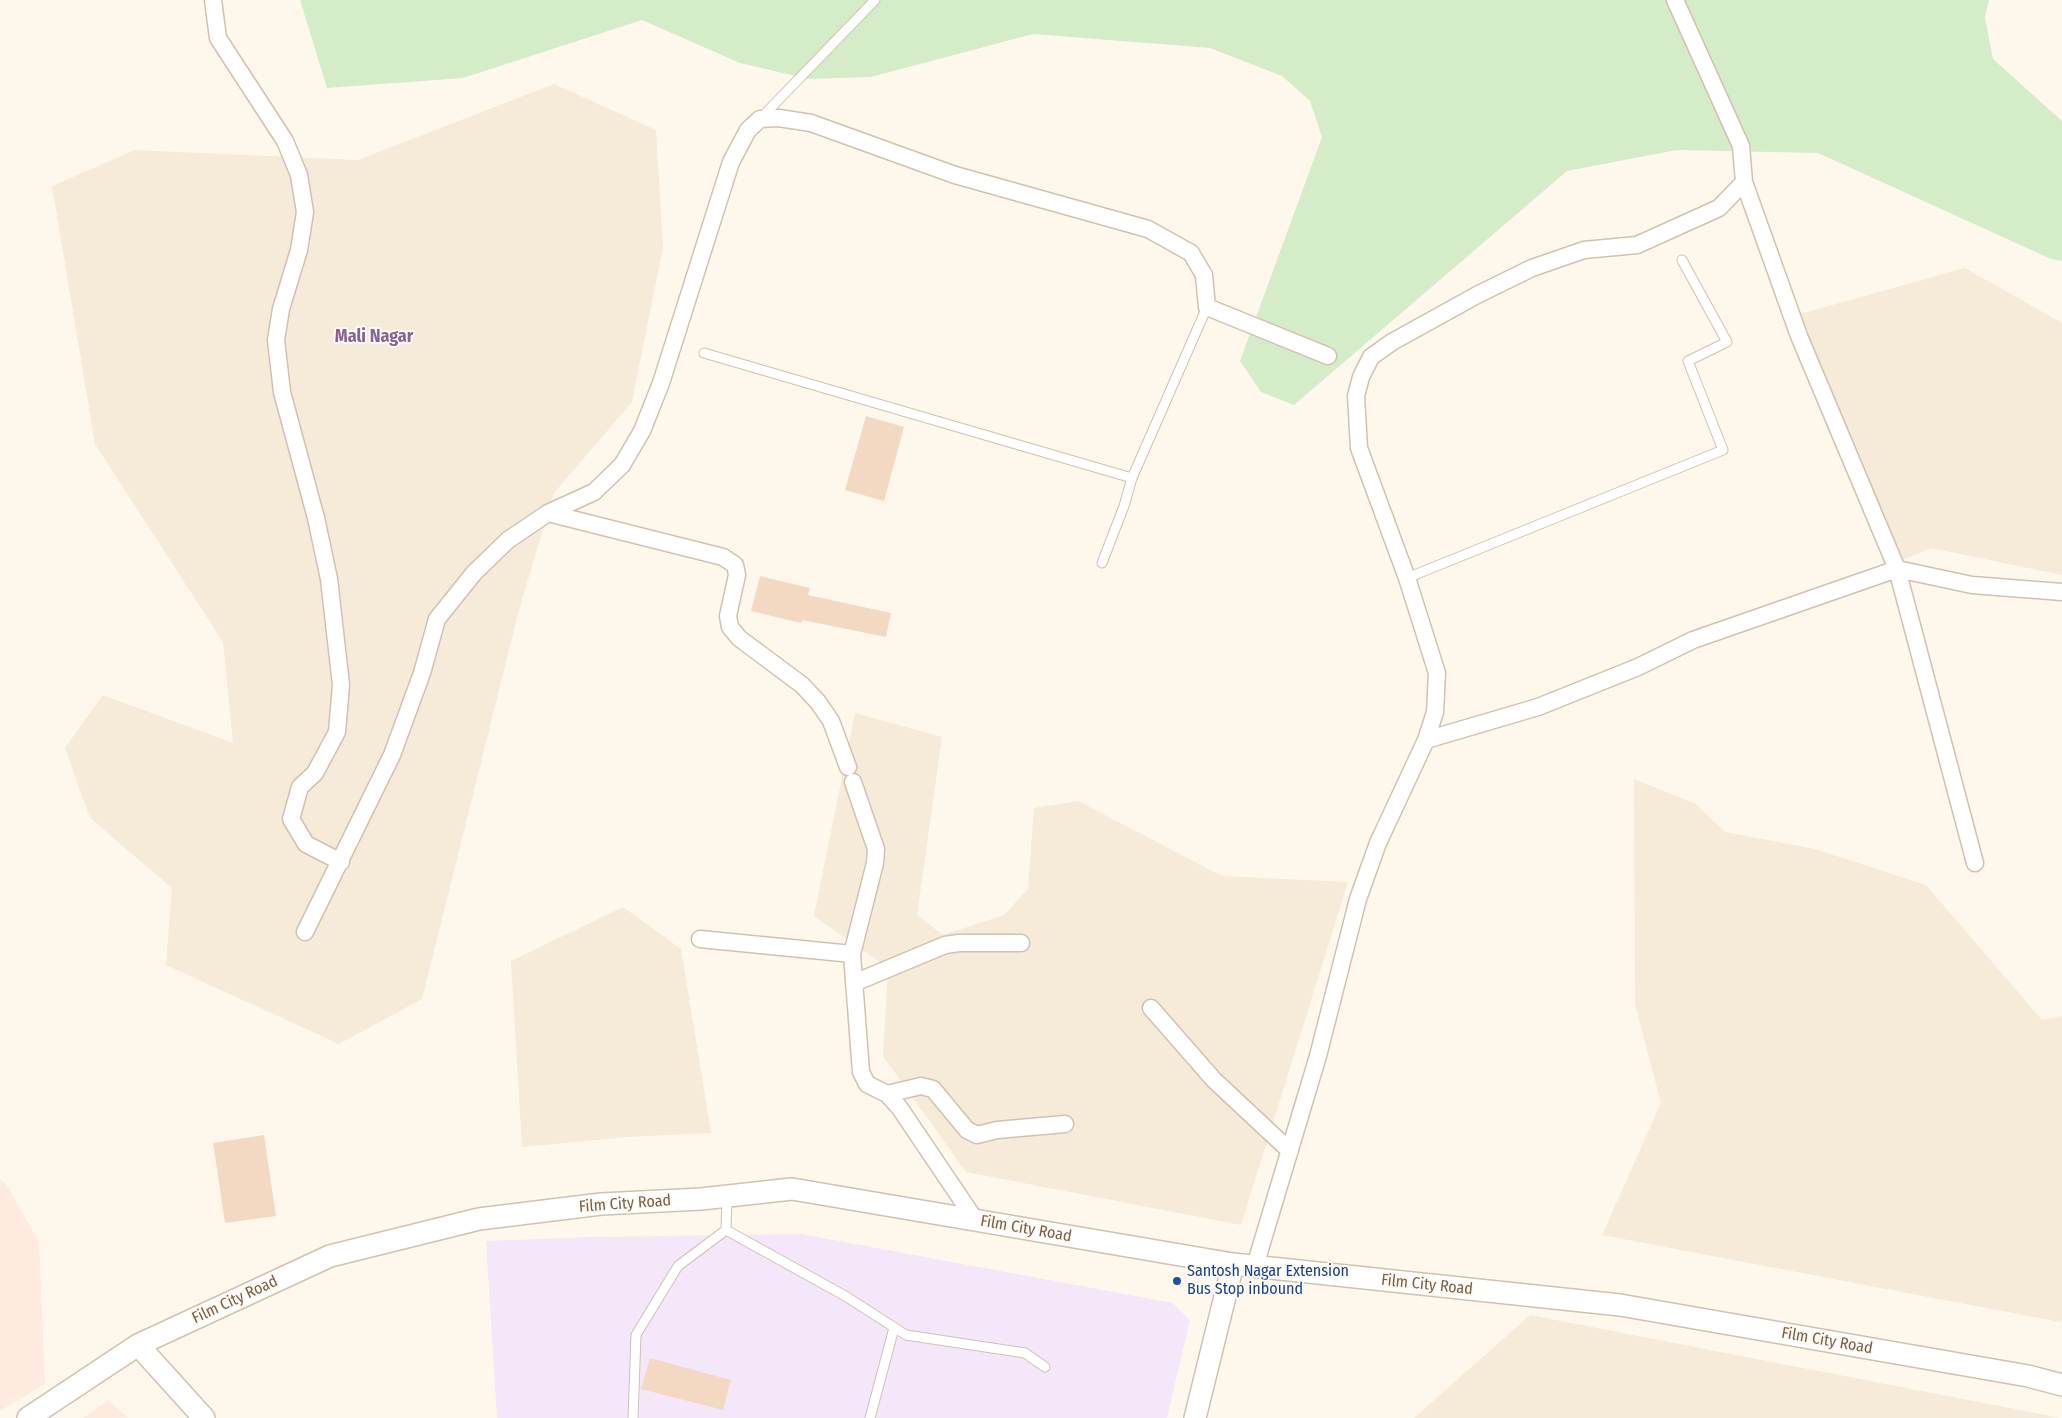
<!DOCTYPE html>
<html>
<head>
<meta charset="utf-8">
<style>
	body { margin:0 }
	canvas { display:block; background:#fdf8eb }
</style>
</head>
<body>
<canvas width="2062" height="1418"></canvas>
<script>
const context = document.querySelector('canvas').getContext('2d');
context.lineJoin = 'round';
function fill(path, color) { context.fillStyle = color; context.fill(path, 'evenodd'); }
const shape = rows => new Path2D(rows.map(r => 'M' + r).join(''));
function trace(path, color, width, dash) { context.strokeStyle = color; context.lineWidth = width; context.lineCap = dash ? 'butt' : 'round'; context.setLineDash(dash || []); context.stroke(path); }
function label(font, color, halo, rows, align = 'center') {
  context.font = font + ' "Fira Sans Condensed",sans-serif'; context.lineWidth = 4; context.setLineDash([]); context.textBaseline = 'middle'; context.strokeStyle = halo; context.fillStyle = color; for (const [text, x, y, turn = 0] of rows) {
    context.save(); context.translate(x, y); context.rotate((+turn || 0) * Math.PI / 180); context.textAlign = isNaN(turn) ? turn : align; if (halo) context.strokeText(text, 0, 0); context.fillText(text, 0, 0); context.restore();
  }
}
fill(shape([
	[554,84,656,130,663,248,632,402,554,493,520,606,422,999,339,1044,166,965,172,888,90,818,65,748,103,695,233,743,223,642,95,444,52,186,135,150,358,160],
	[1965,268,2062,323,2062,575,1931,548,1898,562,1800,314],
	[855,713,942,737,917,915,943,935,1004,915,1028,889,1034,808,1078,801,1222,876,1348,882,1241,1225,966,1172,883,1056,888,968,814,916],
	[1634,779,1696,804,1725,832,1815,849,1926,885,2042,1020,2062,1016,2062,1320,2060,1322,1602,1235,1661,1103,1635,1004],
	[623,907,681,949,711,1133,628,1137,522,1147,511,961],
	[1530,1315,2061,1418,1414,1418]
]), '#f6ead9');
fill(shape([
	[0,1179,6,1184,39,1242,45,1384,0,1411],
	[108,1400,128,1418,83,1418]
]), '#feeadf');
fill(shape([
	[801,1234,1173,1303,1190,1320,1167,1418,497,1418,486,1241,588,1237]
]), '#f5e7fa');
fill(shape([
	[300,0,1989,0,1985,18,1993,59,2062,121,2062,261,2051,259,1818,153,1677,150,1567,171,1294,405,1261,392,1240,361,1322,137,1310,101,1282,76,1210,48,1033,34,871,77,808,79,740,63,642,20,463,78,327,88]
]), '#d4edc8');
fill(shape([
	[866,416,904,427,884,501,845,490],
	[760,576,810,588,808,595,891,613,886,637,802,620,801,623,751,611],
	[264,1135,276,1216,225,1223,213,1143],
	[650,1358,731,1380,723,1410,641,1389]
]), '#f4d9c2');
const service = shape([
	[760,119,875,0],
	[704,353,1132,478],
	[1102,563,1124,506,1132,478,1207,307],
	[1407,578,1723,450,1688,361,1727,342,1682,260],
	[726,1230,847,1297,906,1335,1025,1353,1045,1367],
	[633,1418,636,1335,678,1266,726,1230,727,1197],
	[870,1418,894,1328]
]);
const minor = shape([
	[213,0,218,38,285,141,299,175,305,212,299,250,281,309,276,340,282,392,316,518,329,579,341,685,337,732,315,773,300,787,291,819,306,844,341,862],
	[1675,0,1741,146,1744,182,1799,336,1897,569,1975,863],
	[548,513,723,557,735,565,737,575,728,616,730,627,739,638,802,685,818,702,831,721,848,767],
	[1426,740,1538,707,1638,667,1693,640,1897,569,1972,585,2062,592],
	[853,782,876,849,875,863,852,954,861,1072,867,1084,887,1094,899,1107,976,1221],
	[305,932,392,755,422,673,437,619,474,573,508,540,548,513,594,492,622,465,642,431,661,383,731,162,748,130,760,119,779,118,811,123,955,175,1148,229,1191,253,1204,275,1207,307,1328,356],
	[700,939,852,954],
	[854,983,945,945,959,943,1021,943],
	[1151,1008,1214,1080,1290,1151],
	[887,1094,921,1086,933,1089,967,1130,977,1135,997,1130,1065,1124],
	[1255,1266,1318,1056,1358,899,1378,843,1426,740,1435,712,1437,673,1407,578,1359,448,1356,396,1361,377,1371,357,1392,342,1477,295,1532,268,1584,250,1637,245,1719,208,1744,182]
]);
const tertiary = shape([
	[138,1345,204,1418],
	[28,1418,138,1345,330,1256,479,1219,601,1204,701,1199,792,1189,1233,1264,1620,1305,2028,1376,2062,1385],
	[1195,1418,1233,1264]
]);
trace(service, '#d2c1af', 11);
trace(minor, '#d2c1af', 19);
trace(tertiary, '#d2c1af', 24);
trace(service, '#fff', 9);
trace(minor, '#fff', 16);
trace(tertiary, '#fff', 21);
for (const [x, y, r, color] of [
	[1177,1281,5,"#1a4fb4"]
]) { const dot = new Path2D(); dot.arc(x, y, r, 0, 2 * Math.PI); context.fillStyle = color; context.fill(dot); trace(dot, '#fffbf3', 2); }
label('16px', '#7b604c', '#fffbf3', [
	["Film City Road",625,1204,-4],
	["Film City Road",1026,1229,10],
	["Film City Road",1427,1285,6],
	["Film City Road",235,1300,-25],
	["Film City Road",1827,1341,10]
]);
label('16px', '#164399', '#fffbf3', [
	["Santosh Nagar Extension",1187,1272],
	["Bus Stop inbound",1187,1290]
], 'left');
label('bold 18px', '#896596', '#fffbf3', [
	["Mali Nagar",374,337]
]);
</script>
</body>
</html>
